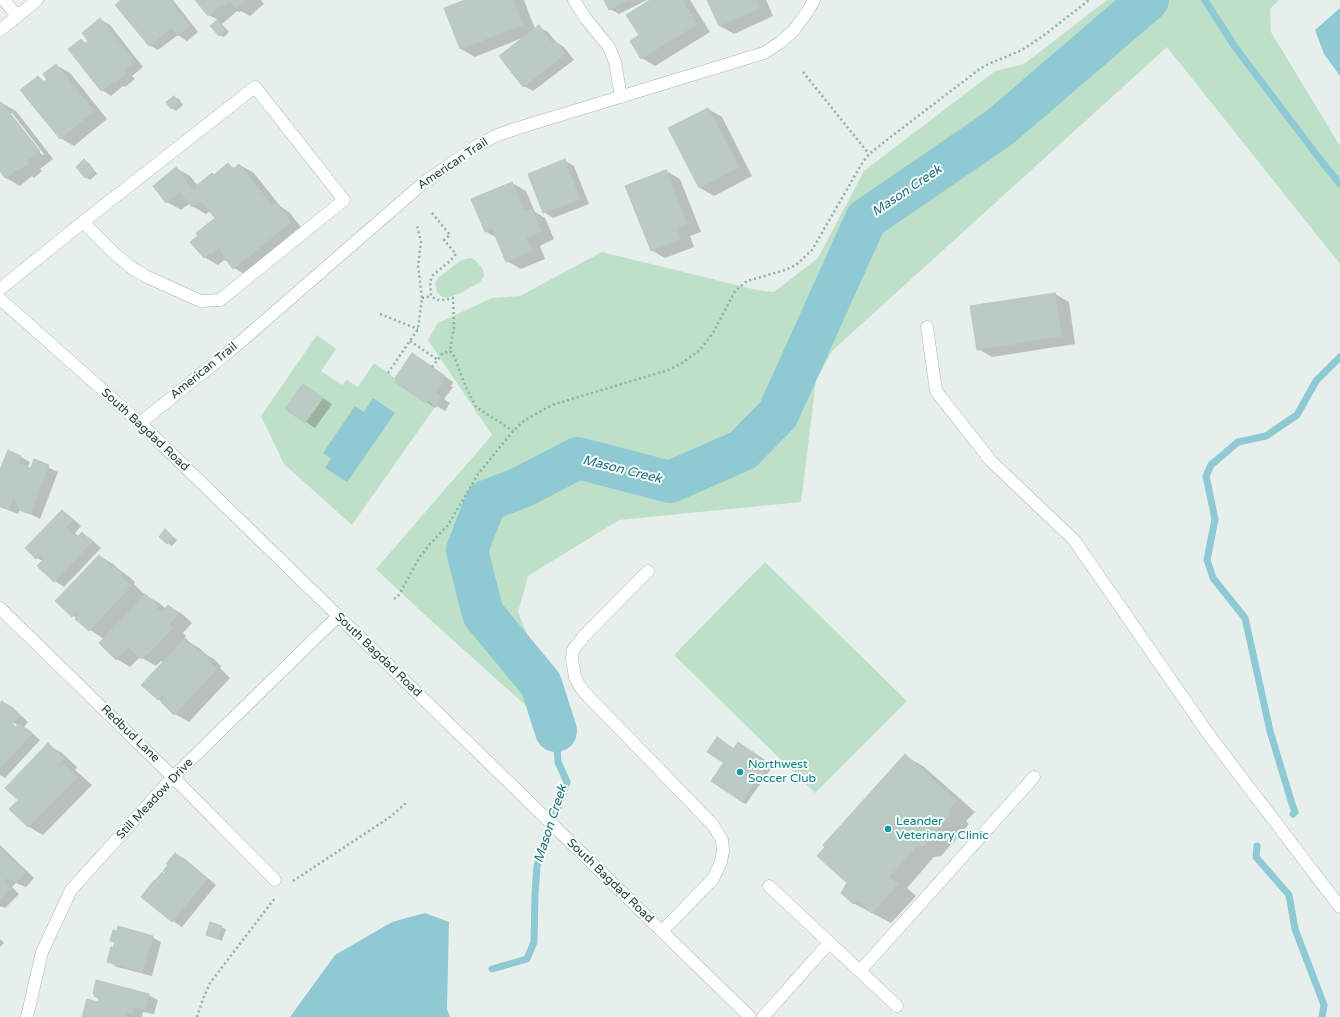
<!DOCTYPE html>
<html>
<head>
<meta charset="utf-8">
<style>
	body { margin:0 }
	canvas { display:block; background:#e6efeb }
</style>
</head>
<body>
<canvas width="1340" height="1017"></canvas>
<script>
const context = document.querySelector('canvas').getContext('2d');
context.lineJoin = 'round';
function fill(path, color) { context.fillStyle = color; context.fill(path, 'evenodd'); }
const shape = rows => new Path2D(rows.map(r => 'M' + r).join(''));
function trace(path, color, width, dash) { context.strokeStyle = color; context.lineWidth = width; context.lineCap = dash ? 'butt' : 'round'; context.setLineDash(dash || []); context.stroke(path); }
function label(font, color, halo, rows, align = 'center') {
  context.font = font + ' "Varela Round",sans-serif'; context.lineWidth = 4; context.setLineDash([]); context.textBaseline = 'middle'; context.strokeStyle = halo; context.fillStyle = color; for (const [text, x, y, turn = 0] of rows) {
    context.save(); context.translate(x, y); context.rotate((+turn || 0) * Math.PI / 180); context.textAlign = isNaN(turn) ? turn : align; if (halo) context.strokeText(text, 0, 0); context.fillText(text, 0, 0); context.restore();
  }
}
fill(shape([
	[1107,0,1279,0,1270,9,1271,32,1340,146,1340,264,1167,47,832,351,816,381,801,502,619,520,528,576,518,612,564,722,542,720,426,616,376,569,492,435,428,340,438,323,492,298,520,296,602,252,757,290,774,292,818,258,864,171,995,71,1024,64],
	[469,258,474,259,483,269,484,276,480,282,461,293,446,298,441,296,437,292,435,283,438,278,460,261],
	[317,335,336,349,321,371,342,385,347,380,358,387,374,363,395,378,412,353,445,376,443,379,444,380,436,393,442,397,352,525,284,464,261,416],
	[765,562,907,701,815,793,674,655]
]), '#bfe0c8');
fill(shape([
	[1340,8,1340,76,1324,54,1315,30],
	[373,398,395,413,347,482,325,468,331,459,323,453,355,406,364,412],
	[425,913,449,922,447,1009,450,1017,290,1017,335,955,392,922]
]), '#8ec9d4');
fill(shape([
	[123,0,173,0,198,32,187,41,178,35,158,50,149,45],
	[197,0,261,0,264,4,250,16,241,11,239,12,237,11,222,24,229,32,224,37,219,35,211,26,218,20,209,15],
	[468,0,524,0,535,29,539,27,548,32,556,42,564,47,574,60,533,91,524,86,522,38,475,57,461,49,446,9],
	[605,0,647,0,619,14,610,9],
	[652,0,690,0,710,32,655,66,642,58,640,35],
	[708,0,766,0,773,16,734,34,720,26],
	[100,19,110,25,143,67,132,76,135,79,125,87,123,86,111,96,102,90,81,40,87,44],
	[56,65,70,73,107,119,74,146,60,138,38,77,46,82,48,80],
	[174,97,179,99,183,105,176,111,172,108],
	[2,103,16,111,53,159,40,169,42,171,34,178,32,176,20,186,6,178,0,170,0,104],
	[9,113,12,113,44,154,42,155],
	[708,109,722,117,752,176,714,196,700,188],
	[84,161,89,163,97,174,90,180,85,177],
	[565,161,574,166,589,204,553,218,544,212],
	[228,164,235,169,240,165,254,173,280,206,289,212,304,231,248,276,234,268,228,260,226,261,224,260,218,265,204,257,200,236,216,218,210,211,206,214,192,206,190,203,181,210,167,202,154,186,176,168,190,176,198,186,214,175],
	[666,171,680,179,701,232,690,236,694,247,665,258,651,250],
	[512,183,526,191,535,212,545,218,554,239,540,246,545,259,521,269,507,261,497,238,485,231],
	[1055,294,1069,302,1075,344,992,357,978,349],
	[422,360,453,382,451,386,453,387,444,399,450,403,445,411,437,406,436,408,426,402,399,379],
	[303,385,332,404,315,428,286,409],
	[21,457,30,462,27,468,32,469,35,461,58,472,40,519,20,509,18,514,0,507,0,473],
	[62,511,71,517,81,526,75,533,79,537,82,533,91,539,101,548,64,587,55,581,38,566,43,561,37,558],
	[166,531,177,540,172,546,160,537],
	[99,556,113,564,121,571,128,576,135,582,134,584,145,595,159,603,166,609,168,606,182,614,192,623,183,633,186,636,184,639,199,648,207,655,214,659,221,666,220,668,230,678,189,722,175,714,158,699,163,663,161,661,156,666,140,657,130,667,117,659,104,639,90,630,78,619,73,616],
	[3,702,12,707,28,722,24,727,29,730,40,740,5,778,0,775,0,705],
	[9,720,19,726,17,727,8,722],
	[48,745,62,753,77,767,75,770,92,785,43,835,29,827,11,809,20,800],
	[743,746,773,766,746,804,742,802,734,750],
	[905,756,923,766,975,812,966,821,969,824,941,856,934,857,907,888,916,896,891,923,853,903,849,883],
	[0,845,34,878,26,887,16,883,12,887,19,894,5,908,0,906],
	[176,854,185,859,216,885,182,927,173,921,142,896,164,875],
	[211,923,226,929,222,941,207,935],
	[152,937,161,942,152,976,117,967,108,961,116,942,112,940],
	[0,939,4,943,0,947],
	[94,993,148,995,158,1000,154,1014,143,1012,142,1017,83,1017,98,1003,100,999,95,996,96,995]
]), '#0003');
trace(shape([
	[1205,0,1235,47,1319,158,1340,184],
	[1293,814,1295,812,1292,804,1270,731,1245,618,1213,578,1207,560,1215,519,1206,476,1211,465,1238,442,1266,436,1297,415,1316,381,1340,357],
	[1257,846,1256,857,1289,895,1295,929,1324,1005,1322,1017],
	[492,969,527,959,534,942,535,894,537,866,567,782,558,762,556,731]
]), '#8ec9d4', 7);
trace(shape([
	[556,731,541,684,483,614,467,550,486,501,522,487,578,458,670,482,743,450,778,414,866,219,999,128,1148,0]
]), '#8ec9d4', 42);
const building = shape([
	[121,0,169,0,190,26,178,36,171,28,149,46,115,5,121,0],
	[195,0,246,0,235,8,230,1,224,5,223,3,208,16,195,0],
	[465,0,513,0,523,25,460,49,444,8,465,0],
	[604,0,628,0,609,10,604,0],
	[650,0,682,0,697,24,641,59,630,41,639,35,626,15,650,0],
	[707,0,756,0,760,8,719,26,707,0],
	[100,18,135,62,124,71,126,74,115,83,114,81,101,91,68,49,81,39,85,44,88,41,82,33,100,18],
	[217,20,225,30,219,36,210,26,217,20],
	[539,25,552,43,555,41,565,54,523,87,499,56,539,25],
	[56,64,94,111,60,139,20,90,38,76,43,82,47,80,43,74,56,64],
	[174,96,179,103,171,109,166,102,174,96],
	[1,102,40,151,27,161,29,163,19,170,18,169,5,178,0,171,0,103,1,102],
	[708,108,739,167,699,188,668,128,708,108],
	[84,159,94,171,85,178,76,167,84,159],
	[565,159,580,199,543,213,528,174,565,159],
	[228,163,233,169,239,164,272,205,275,202,291,222,233,269,223,256,224,255,219,248,212,254,210,252,204,258,190,242,198,236,196,233,215,218,200,200,192,207,180,192,166,203,153,186,176,167,194,190,197,187,196,186,212,173,214,175,228,163],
	[666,170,687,224,676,228,681,239,651,251,625,186,666,170],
	[512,182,525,212,532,209,541,231,526,238,532,251,506,262,492,228,485,232,471,199,512,182],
	[1055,293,1062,336,977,350,970,306,1055,293],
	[412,353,445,376,442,379,444,380,436,393,442,397,435,406,428,401,426,403,395,382,397,380,395,378,412,353],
	[303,384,323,398,305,423,285,409,303,384],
	[8,450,21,456,18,463,31,468,34,459,49,465,30,514,19,510,20,507,15,505,17,501,13,499,9,510,0,506,0,470,8,450],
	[62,510,73,520,66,527,77,537,82,532,92,542,54,582,37,566,44,559,40,555,36,559,25,548,62,510],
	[165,529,173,537,167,544,159,537,165,529],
	[99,555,113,568,114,566,122,574,120,576,131,586,89,631,75,619,79,614,77,612,72,617,55,601,99,555],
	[145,594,158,606,156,608,161,612,168,605,179,614,169,624,173,628,147,655,146,654,141,659,128,647,116,660,99,643,145,594],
	[185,638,198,651,199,650,208,658,207,660,217,669,174,715,161,702,165,697,163,694,158,700,141,685,185,638],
	[2,701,19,716,12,724,16,727,19,723,32,734,0,768,0,703,2,701],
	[717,737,734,749,724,763,707,752,717,737],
	[738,742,769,763,742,802,711,781,738,742],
	[48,743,64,759,59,765,61,767,64,763,78,777,28,827,9,809,18,800,5,788,48,743],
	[905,754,957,801,948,810,951,813,923,846,916,847,889,877,898,884,872,913,857,900,853,904,841,893,847,883,817,856,825,847,823,845,905,754],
	[0,847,26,873,16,883,12,879,10,881,7,878,4,881,11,888,0,899,0,847],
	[175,853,207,879,172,922,141,897,154,880,155,881,162,872,164,874,165,872,163,871,168,865,166,864,175,853],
	[210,922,222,926,218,939,206,935,210,922],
	[118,926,153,936,142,972,107,962,111,947,113,948,115,942,110,941,113,930,117,931,118,926],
	[96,980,149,994,145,1010,134,1007,132,1014,127,1013,126,1017,82,1017,87,999,98,1002,99,998,94,996,95,994,93,994,96,980]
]);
fill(building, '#bbcac4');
trace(building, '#b8c9c2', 1);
const lane = shape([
	[0,289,83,222,255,87,344,200,220,300,201,301,147,277,132,268,115,254,83,222],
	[927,327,936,391,991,461,1074,540,1209,735,1340,907],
	[648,571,584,636,573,650,572,659,575,677,579,685,584,692,713,825,722,840,723,851,721,862,713,879,662,931],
	[769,886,897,1006],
	[860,971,1034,777],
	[763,1017,829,943]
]);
const street = shape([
	[4,0,17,16],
	[574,0,586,19,609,47,615,62,621,97],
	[0,30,37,0],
	[140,423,230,351,422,184,475,147,495,136,518,128,764,53,781,42,794,30,808,11,814,0],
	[0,608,173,777,275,880],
	[27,1017,42,952,71,890,173,777,338,616]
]);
const secondary = shape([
	[0,299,140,423,750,1017]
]);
trace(lane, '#a8b8b2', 13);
trace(street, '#a8b8b2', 13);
trace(secondary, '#a4bbb3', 13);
trace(shape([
	[803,72,869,154],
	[432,213,450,235,444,240,456,254,450,261,433,275,430,282,431,296,437,300,445,300,453,298,454,327,450,351],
	[422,298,431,296],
	[380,314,418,329],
	[410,341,438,360],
	[432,367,442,354,450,351,454,356,465,385,476,407,513,431],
	[388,373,418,329,422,298,418,266,421,242,417,225],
	[394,599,399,595,419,558,430,544,448,525,478,474,513,431,525,420,552,405,668,370,682,363,700,350,713,333,735,291,747,281,785,270,796,265,812,250,861,165,869,154,892,136,981,68,991,63,1022,50,1043,36,1089,0],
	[293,881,390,817,406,803],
	[197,1017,203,999,210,983,275,898]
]), '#86b3a5', 2.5, [2, 3]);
trace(lane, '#fff', 12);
trace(street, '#fff', 12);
trace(secondary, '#fff', 12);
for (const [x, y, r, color] of [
	[740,772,4,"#0f9aa8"],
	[888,829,4,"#0f9aa8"]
]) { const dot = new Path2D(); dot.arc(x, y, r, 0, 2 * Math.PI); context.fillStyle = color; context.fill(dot); trace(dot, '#f7fbf9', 1.5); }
label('12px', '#24423a', '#f7fbf9', [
	["American Trail",453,164,-34],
	["American Trail",204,371,-39],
	["South Bagdad Road",145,430,43],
	["South Bagdad Road",378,655,44],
	["Redbud Lane",130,734,44],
	["Still Meadow Drive",155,799,-47],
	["South Bagdad Road",610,881,44]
]);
label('12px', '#0d838f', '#f7fbf9', [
	["Northwest",748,765],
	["Soccer Club",748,779],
	["Leander",896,822],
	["Veterinary Clinic",896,836]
], 'left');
label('italic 13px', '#1c6f80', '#f7fbf9', [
	["Mason Creek",907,191,-34],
	["Mason Creek",622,470,14],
	["Mason Creek",551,824,-72]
]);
</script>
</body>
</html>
